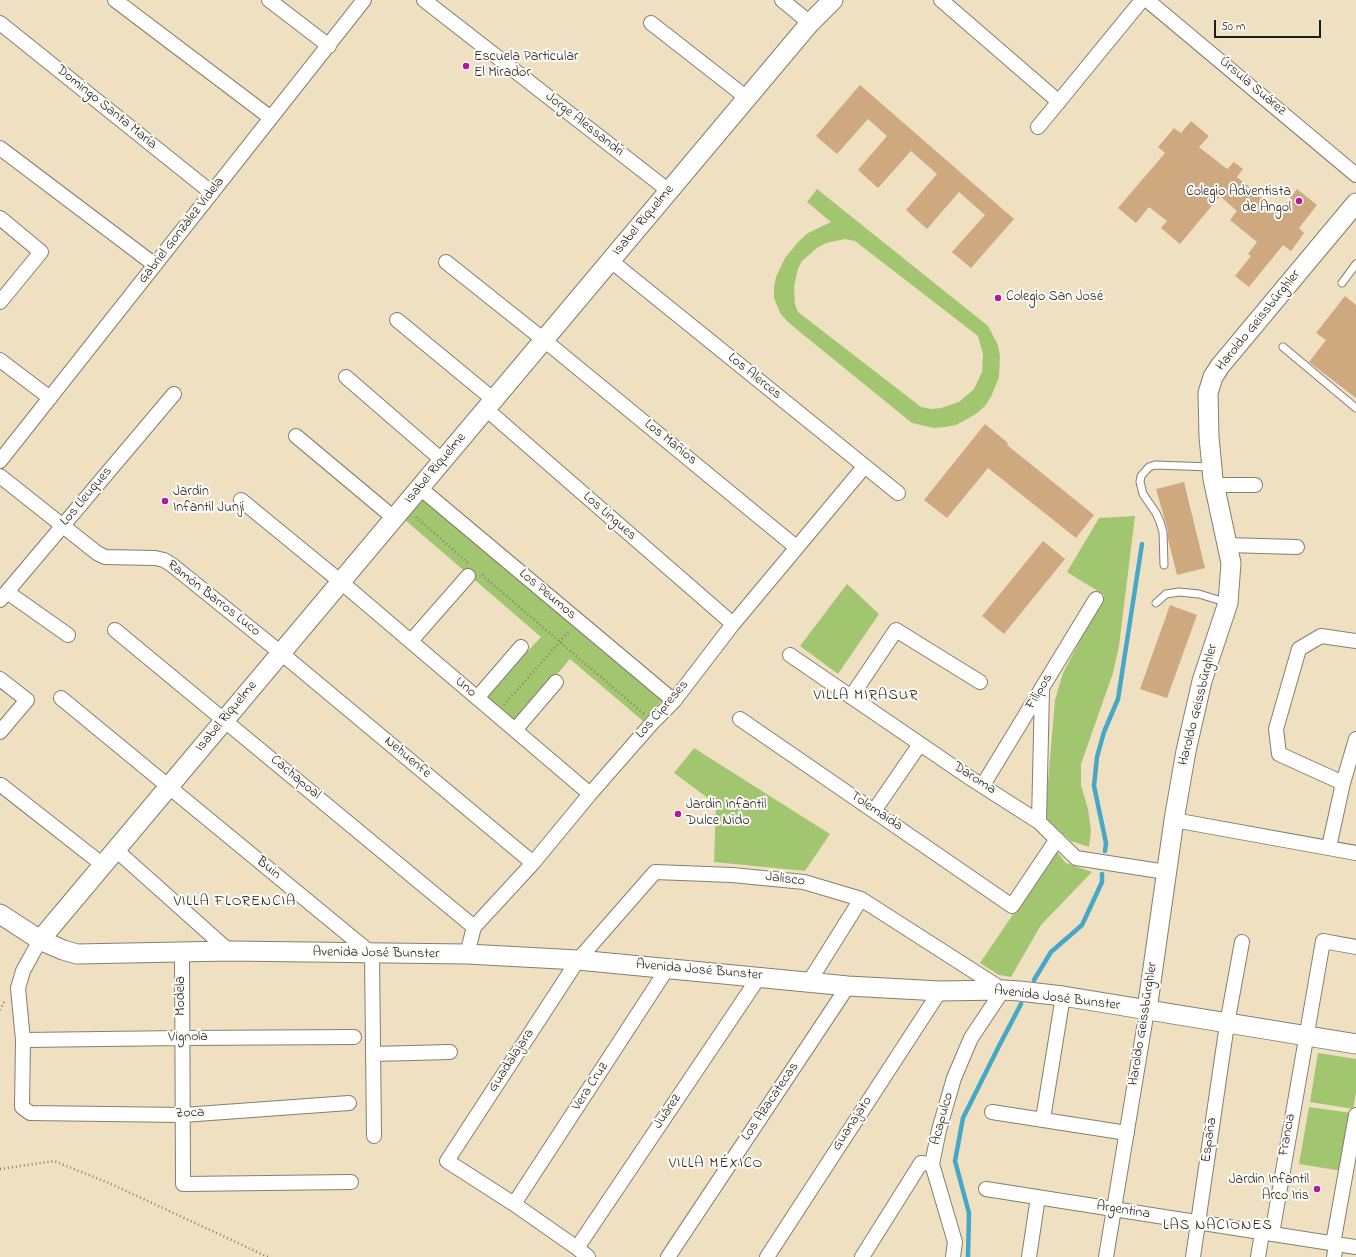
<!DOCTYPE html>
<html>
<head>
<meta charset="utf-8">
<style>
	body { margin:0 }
	#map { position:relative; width:1356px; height:1257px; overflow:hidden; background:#f0e0c2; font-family:"Indie Flower",sans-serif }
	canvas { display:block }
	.scale { position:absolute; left:1214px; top:20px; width:107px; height:18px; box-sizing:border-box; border:2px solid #1c1c1c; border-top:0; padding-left:5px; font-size:12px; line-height:14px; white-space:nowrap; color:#1c1c1c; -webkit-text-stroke:3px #fdfcf7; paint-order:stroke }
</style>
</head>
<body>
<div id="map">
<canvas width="1356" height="1257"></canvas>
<div class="scale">50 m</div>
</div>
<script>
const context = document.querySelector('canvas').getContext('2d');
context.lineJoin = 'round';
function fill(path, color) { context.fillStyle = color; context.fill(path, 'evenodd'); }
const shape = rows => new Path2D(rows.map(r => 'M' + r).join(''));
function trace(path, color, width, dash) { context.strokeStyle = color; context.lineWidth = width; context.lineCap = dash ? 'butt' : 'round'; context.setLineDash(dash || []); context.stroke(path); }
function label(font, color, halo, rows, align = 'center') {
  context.font = font + ' "Indie Flower",sans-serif'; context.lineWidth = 4; context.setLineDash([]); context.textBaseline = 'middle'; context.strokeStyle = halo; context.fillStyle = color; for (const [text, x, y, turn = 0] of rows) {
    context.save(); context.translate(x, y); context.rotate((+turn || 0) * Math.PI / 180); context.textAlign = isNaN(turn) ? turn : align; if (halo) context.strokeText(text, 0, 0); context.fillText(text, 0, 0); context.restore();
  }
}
fill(shape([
	[817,189,988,326,998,345,1000,356,999,377,991,397,985,406,976,414,956,425,945,427,934,428,912,423,795,328,787,321,780,313,774,298,774,287,776,277,785,258,799,241,808,233,831,222,807,202],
	[845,239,855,241,978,336,983,354,982,372,974,389,959,402,941,408,931,409,921,407,798,312,795,304,794,286,798,269,802,261,817,248,826,243],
	[423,496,664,698,643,721,570,659,516,723,483,696,525,649,528,651,541,637,404,519],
	[1135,516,1119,646,1113,673,1081,764,1081,785,1088,809,1091,831,1089,847,1071,841,1045,817,1055,700,1063,673,1104,595,1067,572,1099,518],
	[847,584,879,614,838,674,800,646],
	[694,748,830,834,805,871,714,862,716,804,674,773],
	[1056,851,1066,863,1092,872,1041,925,1011,977,999,975,980,963],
	[1318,1053,1356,1059,1356,1092,1353,1109,1310,1102],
	[1309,1107,1352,1113,1342,1171,1299,1164]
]), '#a2c66f');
trace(shape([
	[1105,851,1106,843,1094,786,1097,757,1104,732,1118,699,1142,544],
	[1034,980,1051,952,1082,925,1102,882,1102,874],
	[968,1257,969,1213,955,1161,963,1118,999,1046,1021,1004]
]), '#46a8c6', 4.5);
fill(shape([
	[860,85,1014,219,971,268,952,252,985,215,959,192,927,229,906,210,937,174,911,151,878,188,858,170,887,136,868,119,837,154,816,136],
	[1191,121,1209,136,1199,147,1227,169,1234,162,1243,169,1237,177,1280,212,1297,189,1317,205,1299,228,1304,233,1291,251,1283,245,1249,287,1235,276,1251,256,1248,254,1257,242,1230,220,1237,211,1220,196,1180,244,1161,228,1167,221,1149,207,1136,223,1118,208,1165,153,1158,147,1174,128,1181,133],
	[1345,296,1356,305,1356,398,1309,362,1326,340,1316,333],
	[985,424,1008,443,1007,445,1094,515,1076,538,988,468,947,518,924,500],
	[1184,482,1205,568,1177,575,1168,539,1168,531,1156,489],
	[1043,541,1065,559,1004,634,982,616],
	[1170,605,1197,615,1167,698,1140,689]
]), '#cea87f');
const lane = shape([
	[1342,283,1356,264],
	[1283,347,1356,408],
	[1164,565,1163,532,1160,522,1156,513,1143,494,1140,482,1141,476,1149,467,1155,465,1211,467],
	[1156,603,1166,594,1179,592,1199,594,1228,603]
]);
const street = shape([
	[115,0,271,118],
	[269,0,329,46],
	[424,0,669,191],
	[782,0,810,23],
	[941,0,1059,102],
	[1147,0,1356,175],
	[0,23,212,193],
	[651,23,747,98],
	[1038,127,1142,0],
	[0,148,155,265],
	[0,218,41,252,0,302],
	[611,261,898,493],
	[446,262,544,340,796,547],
	[397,320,494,400],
	[0,360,50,398],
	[346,377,443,461],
	[486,409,733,624],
	[296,436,394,518],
	[0,461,364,0],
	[0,476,97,553,105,557,155,558,164,560,172,565,281,653,533,863],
	[1214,485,1255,485],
	[420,488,674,701],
	[241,500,341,582,590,794],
	[1227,545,1297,547],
	[7,592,68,635],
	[0,600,174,394],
	[115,630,474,927],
	[411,641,468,576],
	[790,655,967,776,1039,822,1076,858,1166,872],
	[0,679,27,700,0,732],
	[851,697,896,630,980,682],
	[61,698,372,954,374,1136],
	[477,698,521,647],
	[740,719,1012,906,1057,839],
	[515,730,556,682],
	[1343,783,1279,754,1276,729,1299,649,1321,636,1356,641],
	[1,785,103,865],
	[983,785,1096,599],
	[874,811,920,744],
	[1174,820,1356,853],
	[1039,822,1042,690],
	[1329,847,1343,783,1356,739],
	[116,850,229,951],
	[40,940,23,971,18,988,23,1040,22,1107,30,1113,183,1115,349,1103],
	[182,952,183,1184,351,1182],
	[467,954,474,927,533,863,590,794,653,722,674,701,733,624,864,467],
	[809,982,861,899],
	[23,1040,182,1038,354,1037],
	[373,1054,450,1052],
	[992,1112,1127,1133],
	[1043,1119,1063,996],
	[986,1189,1356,1247],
	[514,1204,667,969],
	[1272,1234,1323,941,1356,947],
	[1333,1244,1356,1115],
	[577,1248,759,977],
	[588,1257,577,1248,514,1204,447,1161,578,960,655,872,732,875,804,882,861,899,1003,990,971,1038,954,1078,939,1130,932,1164,955,1242,953,1257],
	[668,1257,848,986],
	[767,1257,940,991],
	[862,1257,921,1163,932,1164],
	[1029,1257,1038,1197],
	[1106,1257,1147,1010],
	[1193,1257,1227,1024,1242,942],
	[1258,1257,1262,1233],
	[1334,1257,1336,1244]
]);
const secondary = shape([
	[0,914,40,940,63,950,77,954,229,951,467,954,578,960,848,986,940,991,1003,990,1019,991,1063,996,1356,1044],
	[40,940,810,23,833,0],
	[1147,1010,1174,820,1186,751,1202,681,1228,603,1231,563,1213,479,1209,437,1208,393,1213,377,1220,366,1356,203]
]);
trace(lane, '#867e6f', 9);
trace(street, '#867e6f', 16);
trace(secondary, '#867e6f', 21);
trace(shape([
	[416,517,468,563],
	[482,575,644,714],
	[504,705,570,630],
	[0,1010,5,1000],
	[0,1169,54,1161,109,1183,268,1257]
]), '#867e6f', 2.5, [1, 3]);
trace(lane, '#fff', 7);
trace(street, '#fff', 14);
trace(secondary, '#fff', 19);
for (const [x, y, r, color] of [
	[466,66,4,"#b5179e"],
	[1299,201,4,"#b5179e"],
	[998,298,4,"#b5179e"],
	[165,501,4,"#b5179e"],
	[678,814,4,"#b5179e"],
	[1317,1189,4,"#b5179e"]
]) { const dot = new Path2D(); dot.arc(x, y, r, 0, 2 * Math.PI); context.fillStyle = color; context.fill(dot); trace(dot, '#fdfcf7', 1.5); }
label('14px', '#1c1c1c', '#fdfcf7', [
	["Escuela Particular",474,58],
	["El Mirador",474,74],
	["Colegio Adventista",1291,193,"right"],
	["de Angol",1291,209,"right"],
	["Colegio San José",1006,298],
	["Jardín",173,493],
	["Infantil Junji",173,509],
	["Jardin Infantil",686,806],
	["Dulce Nido",686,822],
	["Jardin Infantil",1309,1181,"right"],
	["Arco Iris",1309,1197,"right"]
], 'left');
label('14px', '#1c1c1c', '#fdfcf7', [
	["Úrsula Suárez",1252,87,40],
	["Domingo Santa María",106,108,39],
	["Jorge Alessandri",584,125,38],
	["Isabel Riquelme",644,221,-50],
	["Gabriel González Videla",182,231,-52],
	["Haroldo Geissbürghler",1259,321,-51],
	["Los Alerces",754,377,39],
	["Los Mañíos",670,443,39],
	["Isabel Riquelme",436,469,-50],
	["Los Lleuques",87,497,-50],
	["Los Lingues",609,517,41],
	["Los Peumos",547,595,40],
	["Ramón Barros Luco",213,599,38],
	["Uno",465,688,40],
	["Filipos",1040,692,-59],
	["Haroldo Geissbürghler",1199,705,-76],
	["Los Cipreses",663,710,-49],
	["Isabel Riquelme",227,717,-50],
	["Nehuenfe",407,758,40],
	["Cachapoal",295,778,40],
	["Daroma",974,779,33],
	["Tolemaida",876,812,34],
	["Buin",268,869,39],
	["Jalisco",785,880,7],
	["Avenida José Bunster",376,954,1],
	["Avenida José Bunster",699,971,5],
	["Modela",182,996,-90],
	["Avenida José Bunster",1057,999,7],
	["Haroldo Geissbürghler",1144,1024,-81],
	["Vignola",188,1038,-1],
	["Guadalajara",512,1061,-57],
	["Vera Cruz",591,1087,-57],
	["Los Azacatecas",771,1102,-56],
	["Juárez",668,1112,-56],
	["Zoca",190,1114,-2],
	["Acapulco",943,1119,-75],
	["Guanajato",853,1124,-57],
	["Francia",1288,1135,-80],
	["España",1210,1140,-82],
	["Argentina",1123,1211,9]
]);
context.letterSpacing = '1px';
label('15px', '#1c1c1c', '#fdfcf7', [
	["VILLA MIRASUR",866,697],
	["VILLA FLORENCIA",235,903],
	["VILLA MÉXICO",716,1165],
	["LAS NACIONES",1218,1227]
]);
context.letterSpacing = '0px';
</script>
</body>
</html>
